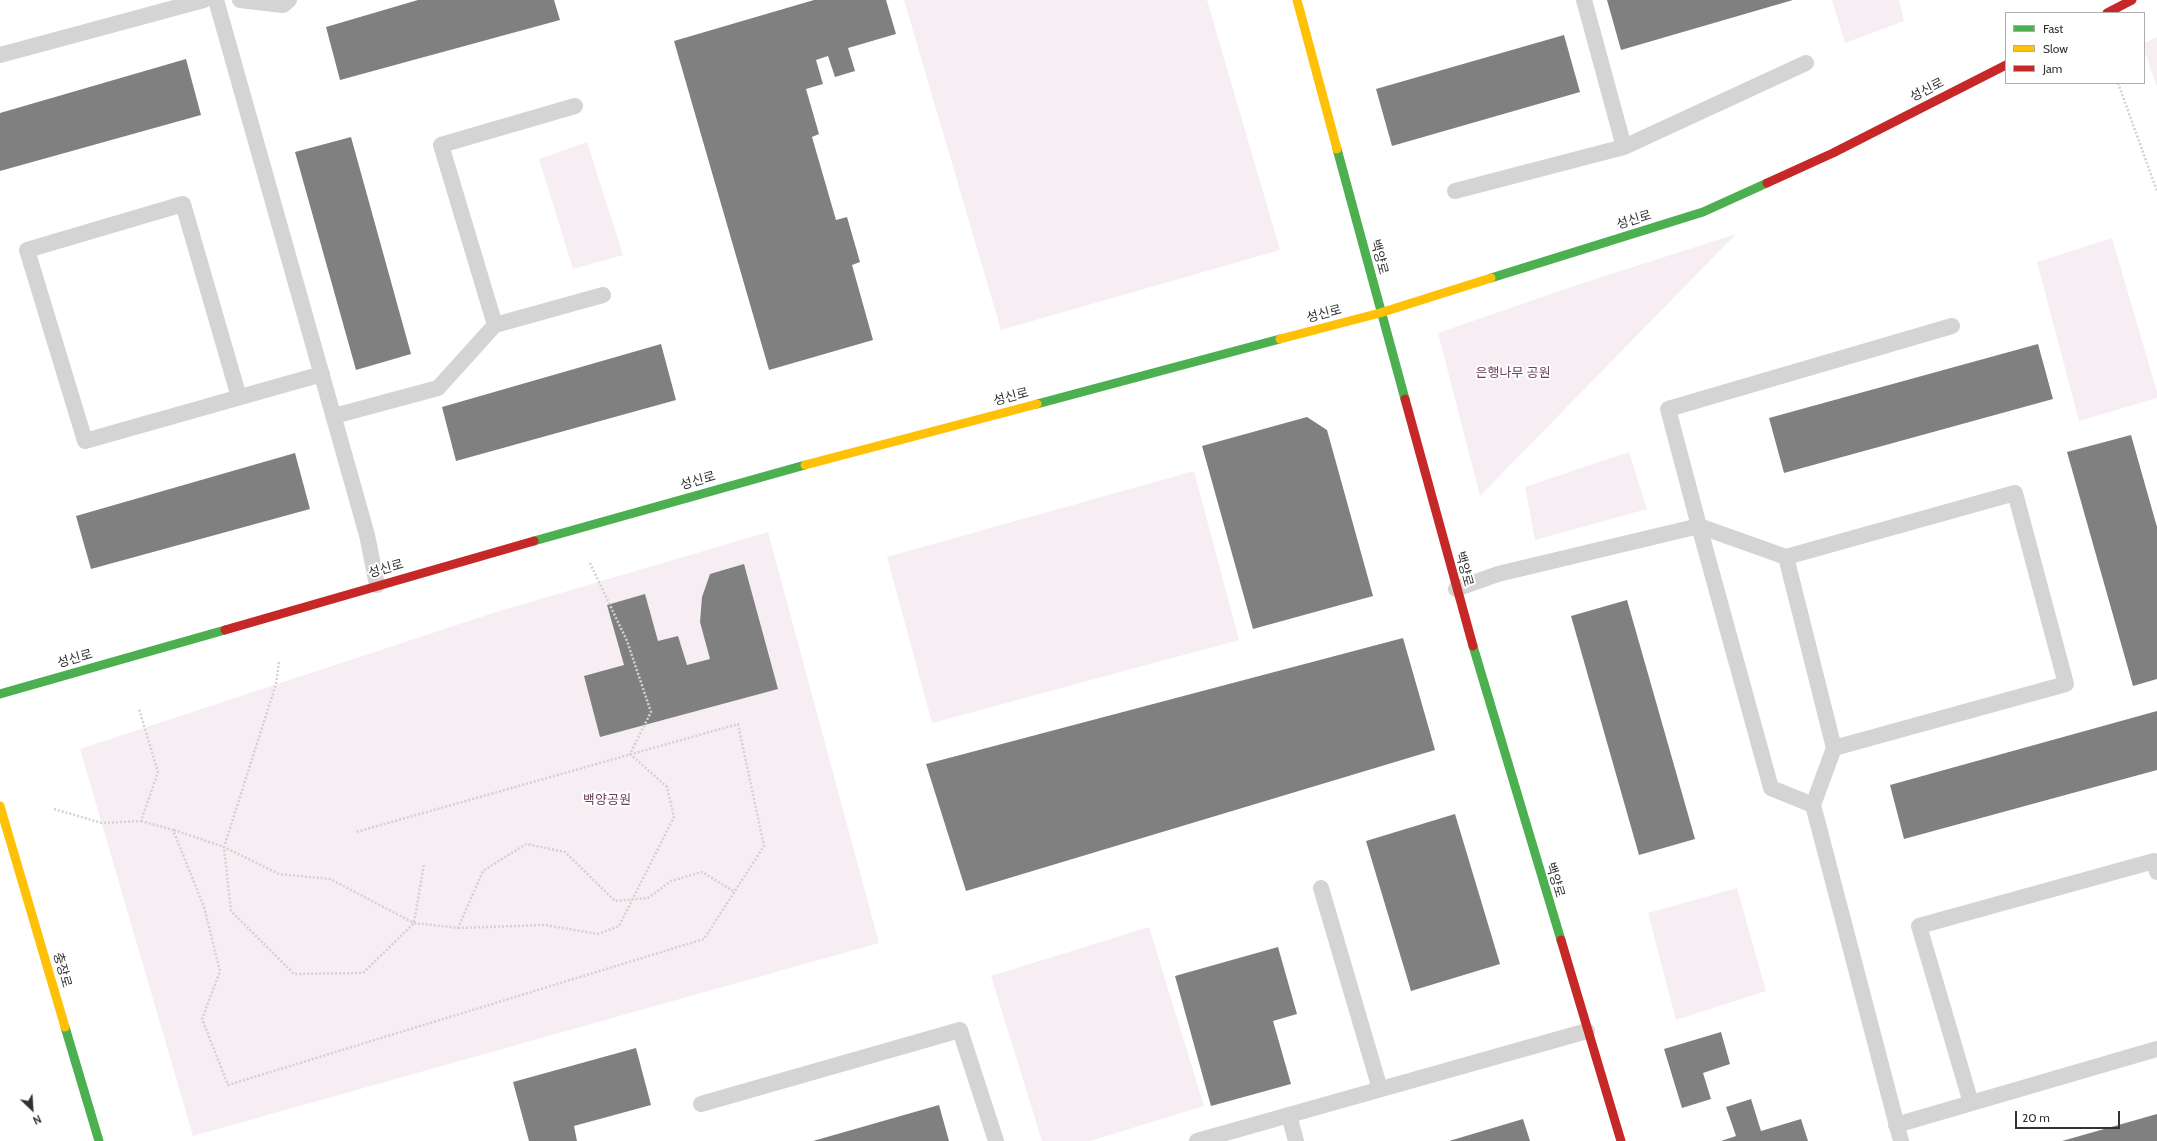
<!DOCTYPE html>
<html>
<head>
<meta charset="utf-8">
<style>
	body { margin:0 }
	#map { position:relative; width:2157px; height:1141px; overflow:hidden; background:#fff; font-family:Cabin,sans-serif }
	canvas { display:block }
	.legend { position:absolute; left:2005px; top:12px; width:140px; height:72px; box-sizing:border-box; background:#fff; border:1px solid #adadad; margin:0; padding:5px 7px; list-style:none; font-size:12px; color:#323232 }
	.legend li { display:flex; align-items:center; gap:8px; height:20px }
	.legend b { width:20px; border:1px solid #adadad }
	.north { position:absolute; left:12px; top:1089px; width:40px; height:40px; -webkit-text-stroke:3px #fff; paint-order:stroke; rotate:155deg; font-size:11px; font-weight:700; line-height:16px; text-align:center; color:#323232 }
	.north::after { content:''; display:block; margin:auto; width:14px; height:18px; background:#323232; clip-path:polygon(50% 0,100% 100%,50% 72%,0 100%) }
	.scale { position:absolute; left:2015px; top:1111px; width:105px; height:18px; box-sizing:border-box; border:2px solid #323232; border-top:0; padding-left:5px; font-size:12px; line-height:14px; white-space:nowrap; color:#323232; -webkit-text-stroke:3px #fff; paint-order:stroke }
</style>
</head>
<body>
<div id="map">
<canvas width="2157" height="1141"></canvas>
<ul class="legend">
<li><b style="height:5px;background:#4caf50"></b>Fast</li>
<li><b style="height:5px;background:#ffc107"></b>Slow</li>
<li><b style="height:5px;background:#c62828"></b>Jam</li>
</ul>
<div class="north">N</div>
<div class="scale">20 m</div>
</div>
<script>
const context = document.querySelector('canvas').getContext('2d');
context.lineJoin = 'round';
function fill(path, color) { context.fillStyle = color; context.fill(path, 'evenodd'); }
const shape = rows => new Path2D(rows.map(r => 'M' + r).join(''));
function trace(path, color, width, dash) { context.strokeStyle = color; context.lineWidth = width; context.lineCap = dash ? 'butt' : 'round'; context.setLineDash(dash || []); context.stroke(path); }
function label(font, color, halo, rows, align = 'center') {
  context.font = font + ' Cabin,"Noto Sans KR",sans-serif'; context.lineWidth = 4; context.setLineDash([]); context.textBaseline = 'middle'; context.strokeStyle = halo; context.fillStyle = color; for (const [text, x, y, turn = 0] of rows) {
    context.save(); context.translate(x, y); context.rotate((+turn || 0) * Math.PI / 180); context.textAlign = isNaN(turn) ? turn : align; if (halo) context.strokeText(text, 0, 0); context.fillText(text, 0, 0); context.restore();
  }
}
fill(shape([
	[904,0,1207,0,1280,250,1001,330],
	[1832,0,1899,0,1904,21,1845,43],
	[2157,37,2157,87,2144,50,2144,43],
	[587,142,623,255,573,269,539,159],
	[1736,234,1480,496,1438,333,1580,284],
	[2112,238,2157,392,2157,398,2079,421,2037,262],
	[1629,452,1647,509,1535,540,1525,487],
	[1194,471,1239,640,932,723,887,557],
	[768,532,879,943,193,1136,80,749,493,613],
	[1737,888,1766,991,1676,1020,1648,913],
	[1149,927,1204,1106,1090,1141,1042,1141,991,976]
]), '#f6eef3');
fill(shape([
	[418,0,554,0,560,20,340,80,326,27],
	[814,0,886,0,896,34,848,48,855,71,835,77,828,56,816,60,823,84,806,89,819,134,812,137,836,220,847,217,860,262,852,265,873,340,769,370,674,41],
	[1607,0,1793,0,1621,50],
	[1564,35,1580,92,1392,146,1376,89],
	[186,59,201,115,0,171,0,113],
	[351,137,411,354,356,370,295,152],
	[661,344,676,400,456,461,442,407],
	[2038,344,2053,399,1784,473,1769,418],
	[1307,417,1327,430,1373,596,1253,629,1202,446],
	[2131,435,2157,527,2157,679,2133,686,2067,452],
	[295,453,310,509,91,569,76,516],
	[744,564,778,689,600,737,584,676,624,665,607,605,645,594,658,641,678,636,687,665,710,659,700,622,702,597,710,574],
	[1627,600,1695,839,1639,855,1571,616],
	[1403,638,1435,750,966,891,926,764],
	[2157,711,2157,770,1904,839,1890,785],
	[1455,814,1500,964,1411,991,1366,841],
	[1278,947,1297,1014,1273,1021,1291,1084,1211,1106,1175,976],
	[1721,1032,1730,1064,1703,1073,1711,1099,1682,1108,1664,1049],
	[636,1048,651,1105,574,1126,577,1141,529,1141,513,1082],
	[1751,1099,1761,1131,1801,1119,1808,1141,1721,1141,1736,1136,1726,1107],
	[939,1105,949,1141,813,1141],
	[2157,1114,2157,1141,2062,1141],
	[1523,1119,1530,1141,1449,1141]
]), '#808080');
trace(shape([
	[2118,83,2157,191],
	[279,662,276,684,224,847,231,911,294,974,363,973,414,923,424,864],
	[54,809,102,823,141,821,158,772,139,709],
	[141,821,173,830,204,907,220,971,202,1019,228,1085,704,939,764,846,738,724,356,832],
	[174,830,224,847,279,874,330,879,414,923,458,928,483,871,526,844,565,852,615,901,648,898,671,881,702,872,735,892],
	[458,928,545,925,598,934,619,926,674,817,667,787,630,754,651,712,627,641,589,561]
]), '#d2d2d2', 2.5, [2, 2]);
trace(shape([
	[216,0,367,535,377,585],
	[240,0,283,5,289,0],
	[1584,0,1624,147],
	[0,55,204,0],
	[1455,191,1624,147,1806,63],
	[495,325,603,295],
	[239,397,183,204,27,250,85,441,322,374],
	[334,416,438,388,495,325,441,145,575,106],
	[1786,557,1699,526,1668,409,1952,326],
	[1456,589,1498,574,1699,526,1771,788,1813,805],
	[1834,748,1786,557,2015,493,2066,684,1834,748,1813,805,1901,1141],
	[1321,888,1380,1089],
	[1971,1103,1919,926,2154,861,2157,872],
	[701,1104,960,1030,996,1141],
	[1289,1115,1296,1141],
	[1896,1125,2157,1049],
	[1197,1141,1587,1031]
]), '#d4d4d4', 16);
trace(shape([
	[1337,149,1405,399],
	[1491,278,1703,212,1767,183],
	[1037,404,1280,339],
	[534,541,805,465],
	[1473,646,1561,940],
	[0,694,225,630],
	[65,1027,99,1141]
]), '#4caf50', 9);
trace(shape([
	[1297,0,1337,149],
	[1280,339,1380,313,1491,278],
	[805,465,1037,404],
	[0,806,65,1027]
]), '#ffc107', 9);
trace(shape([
	[2107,13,2132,0],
	[1767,183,1833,153,2006,65],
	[1405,399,1473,646],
	[225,630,534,541],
	[1561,940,1621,1141]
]), '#c62828', 9);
label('13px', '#323232', '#fff', [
	["성신로",1927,90,-27],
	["성신로",1634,220,-17],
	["백양로",1379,257,75],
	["성신로",1324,314,-15],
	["성신로",1011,397,-15],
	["성신로",698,481,-16],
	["성신로",386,569,-16],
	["백양로",1464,569,75],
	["성신로",75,659,-16],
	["백양로",1555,880,73],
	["충장로",62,970,74]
]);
label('13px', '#6e4059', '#fff', [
	["은행나무 공원",1513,373],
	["백양공원",607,800]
]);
</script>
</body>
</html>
